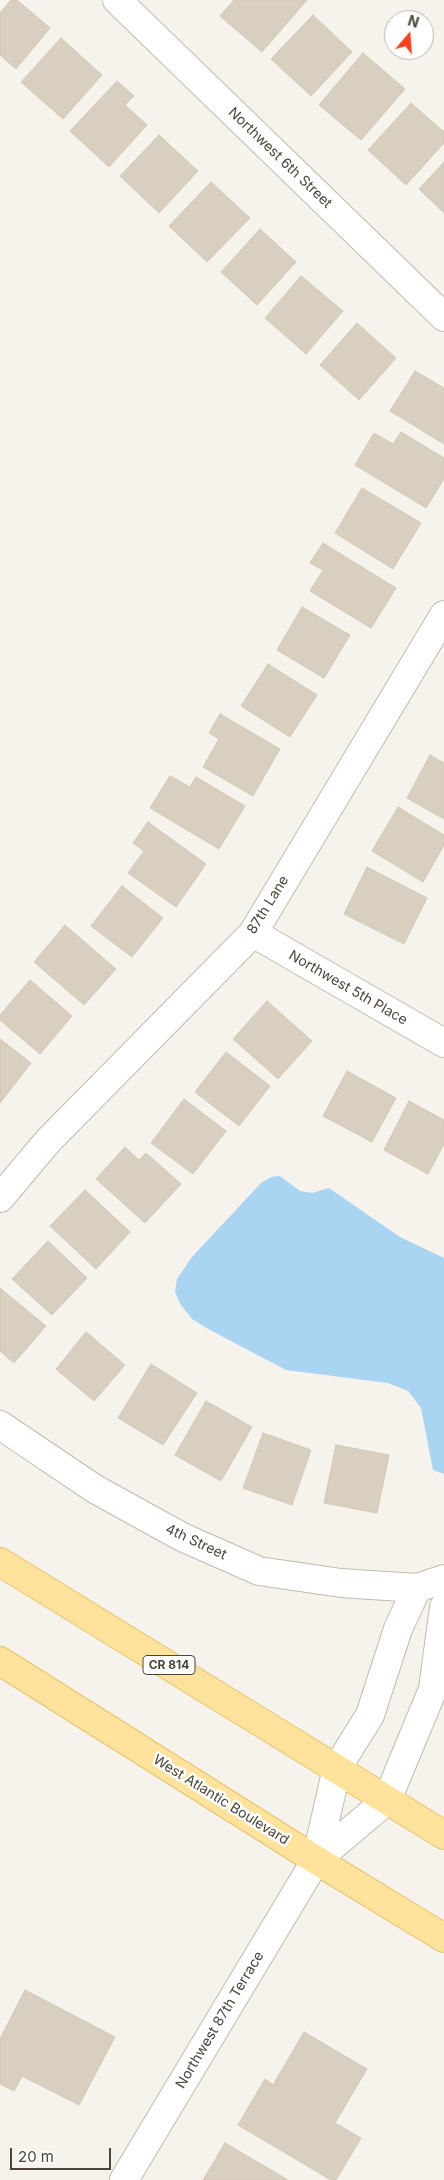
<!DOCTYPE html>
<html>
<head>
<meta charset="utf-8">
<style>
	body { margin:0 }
	#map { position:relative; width:444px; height:2180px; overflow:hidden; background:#f6f3ec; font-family:Inter,sans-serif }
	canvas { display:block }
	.north { position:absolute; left:384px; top:10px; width:50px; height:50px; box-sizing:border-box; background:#fff; border:1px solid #b7b4b0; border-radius:50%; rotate:18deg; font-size:14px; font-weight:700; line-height:20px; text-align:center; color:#4b4439 }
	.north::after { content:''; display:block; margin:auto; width:18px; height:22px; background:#fc3f1d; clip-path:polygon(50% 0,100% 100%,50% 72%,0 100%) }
	.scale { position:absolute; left:10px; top:2148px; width:101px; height:22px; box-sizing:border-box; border:2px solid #4b4439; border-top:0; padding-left:6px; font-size:15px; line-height:18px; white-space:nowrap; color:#4b4439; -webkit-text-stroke:4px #fff; paint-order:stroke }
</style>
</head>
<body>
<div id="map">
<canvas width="444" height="2180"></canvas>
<div class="north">N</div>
<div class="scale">20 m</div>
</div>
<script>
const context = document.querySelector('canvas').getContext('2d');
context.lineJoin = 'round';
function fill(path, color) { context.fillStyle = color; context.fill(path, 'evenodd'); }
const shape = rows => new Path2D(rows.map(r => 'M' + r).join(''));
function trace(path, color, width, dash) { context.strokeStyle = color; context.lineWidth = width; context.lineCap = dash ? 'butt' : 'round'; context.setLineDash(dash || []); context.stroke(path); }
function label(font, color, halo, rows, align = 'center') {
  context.font = font + ' Inter,sans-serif'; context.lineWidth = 5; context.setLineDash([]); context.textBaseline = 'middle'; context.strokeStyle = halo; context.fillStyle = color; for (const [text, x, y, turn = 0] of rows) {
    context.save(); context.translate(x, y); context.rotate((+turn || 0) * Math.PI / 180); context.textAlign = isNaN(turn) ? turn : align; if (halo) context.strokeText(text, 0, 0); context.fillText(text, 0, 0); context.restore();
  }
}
fill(shape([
	[280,1176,300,1191,312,1193,329,1188,400,1237,444,1258,444,1474,433,1470,421,1408,408,1391,388,1383,286,1370,210,1330,192,1319,181,1305,175,1292,177,1279,192,1257,261,1183,271,1177]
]), '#a9d4f2');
const building = shape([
	[11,0,17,0,50,28,16,69,0,55,0,13,11,0],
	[234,0,307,0,262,52,220,16,234,0],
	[313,15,352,52,311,96,271,59,313,15],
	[61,38,102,75,63,119,21,82,61,38],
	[363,53,405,89,361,140,319,105,363,53],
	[117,81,134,96,125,105,147,125,109,167,70,131,117,81],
	[411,103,444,132,444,143,406,185,368,150,411,103],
	[159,135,198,171,159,213,120,176,159,135],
	[444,162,444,213,419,189,444,162],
	[211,182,250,218,207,262,169,226,211,182],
	[260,229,296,262,257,305,221,272,260,229],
	[301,276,343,311,306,354,265,318,301,276],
	[357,323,396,358,359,400,320,365,357,323],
	[415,371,444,388,444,444,390,411,415,371],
	[401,432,444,458,444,479,426,508,355,465,374,433,393,444,401,432],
	[362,488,421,523,393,569,335,533,362,488],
	[323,543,396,588,371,628,310,591,323,570,310,563,323,543],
	[302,607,350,635,324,678,277,650,302,607],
	[268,664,317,695,290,737,241,706,268,664],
	[220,714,280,749,253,796,203,767,219,739,209,733,220,714],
	[430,755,444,763,444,819,407,798,430,755],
	[170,776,190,787,196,777,245,806,219,849,150,808,170,776],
	[398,807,444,835,444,845,423,882,372,851,398,807],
	[148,822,206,864,176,907,128,873,144,851,133,843,148,822],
	[367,867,427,898,404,944,344,914,367,867],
	[122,886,163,918,132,957,91,926,122,886],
	[65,925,116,969,84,1005,34,962,65,925],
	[30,980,72,1016,40,1054,0,1020,0,1015,30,980],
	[267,1001,312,1041,278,1079,233,1039,267,1001],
	[0,1039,31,1063,0,1103,0,1039],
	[226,1052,270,1086,239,1126,195,1092,226,1052],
	[347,1071,396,1098,372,1142,323,1116,347,1071],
	[184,1099,226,1131,193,1174,151,1143,184,1099],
	[409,1101,444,1120,444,1144,428,1174,384,1150,409,1101],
	[125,1147,139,1160,146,1153,181,1184,145,1223,96,1179,125,1147],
	[85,1190,130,1232,96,1269,50,1226,85,1190],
	[48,1241,87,1278,52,1315,12,1279,48,1241],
	[0,1288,46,1326,14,1363,0,1351,0,1288],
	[86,1332,125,1365,94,1401,56,1369,86,1332],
	[151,1364,197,1393,163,1445,118,1418,151,1364],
	[206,1401,252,1427,221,1481,175,1455,206,1401],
	[263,1433,311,1450,292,1505,243,1488,263,1433],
	[336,1445,389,1455,377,1513,324,1503,336,1445],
	[25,1990,115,2037,79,2105,22,2076,14,2091,0,2084,0,2039,25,1990],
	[304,2032,367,2069,335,2123,361,2138,336,2180,331,2180,238,2125,265,2079,273,2085,304,2032],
	[225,2143,288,2180,203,2180,225,2143]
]);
fill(building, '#d8cfc1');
trace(building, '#d3c7b4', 1);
const minor = shape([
	[117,0,444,317],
	[253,933,444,1043],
	[0,1198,48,1141,253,933,444,615],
	[0,1425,95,1489,182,1537,259,1571,341,1583,417,1588,444,1579],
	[316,1860,387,1800,433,1689,444,1607],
	[124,2180,316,1860,337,1768,370,1715,398,1629,417,1588]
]);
const primary = shape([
	[0,1562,444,1835],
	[0,1661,316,1860,444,1938]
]);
trace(minor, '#c2bbae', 30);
trace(primary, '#e6c16a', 30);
trace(minor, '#fff', 28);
trace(primary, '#ffe39c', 28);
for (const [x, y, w] of [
	[169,1665,52]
]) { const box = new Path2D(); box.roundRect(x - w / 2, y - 9.5, w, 19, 4); context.fillStyle = '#fff'; context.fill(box); trace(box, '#4b4439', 1); }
label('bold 12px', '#4b4439', null, [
	["CR 814",169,1665]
]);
label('14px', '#4b4439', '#fff', [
	["Northwest 6th Street",280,158,44],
	["87th Lane",268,905,-58],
	["Northwest 5th Place",348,988,30],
	["4th Street",196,1542,25],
	["West Atlantic Boulevard",221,1800,32],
	["Northwest 87th Terrace",220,2020,-59]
]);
</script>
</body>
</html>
